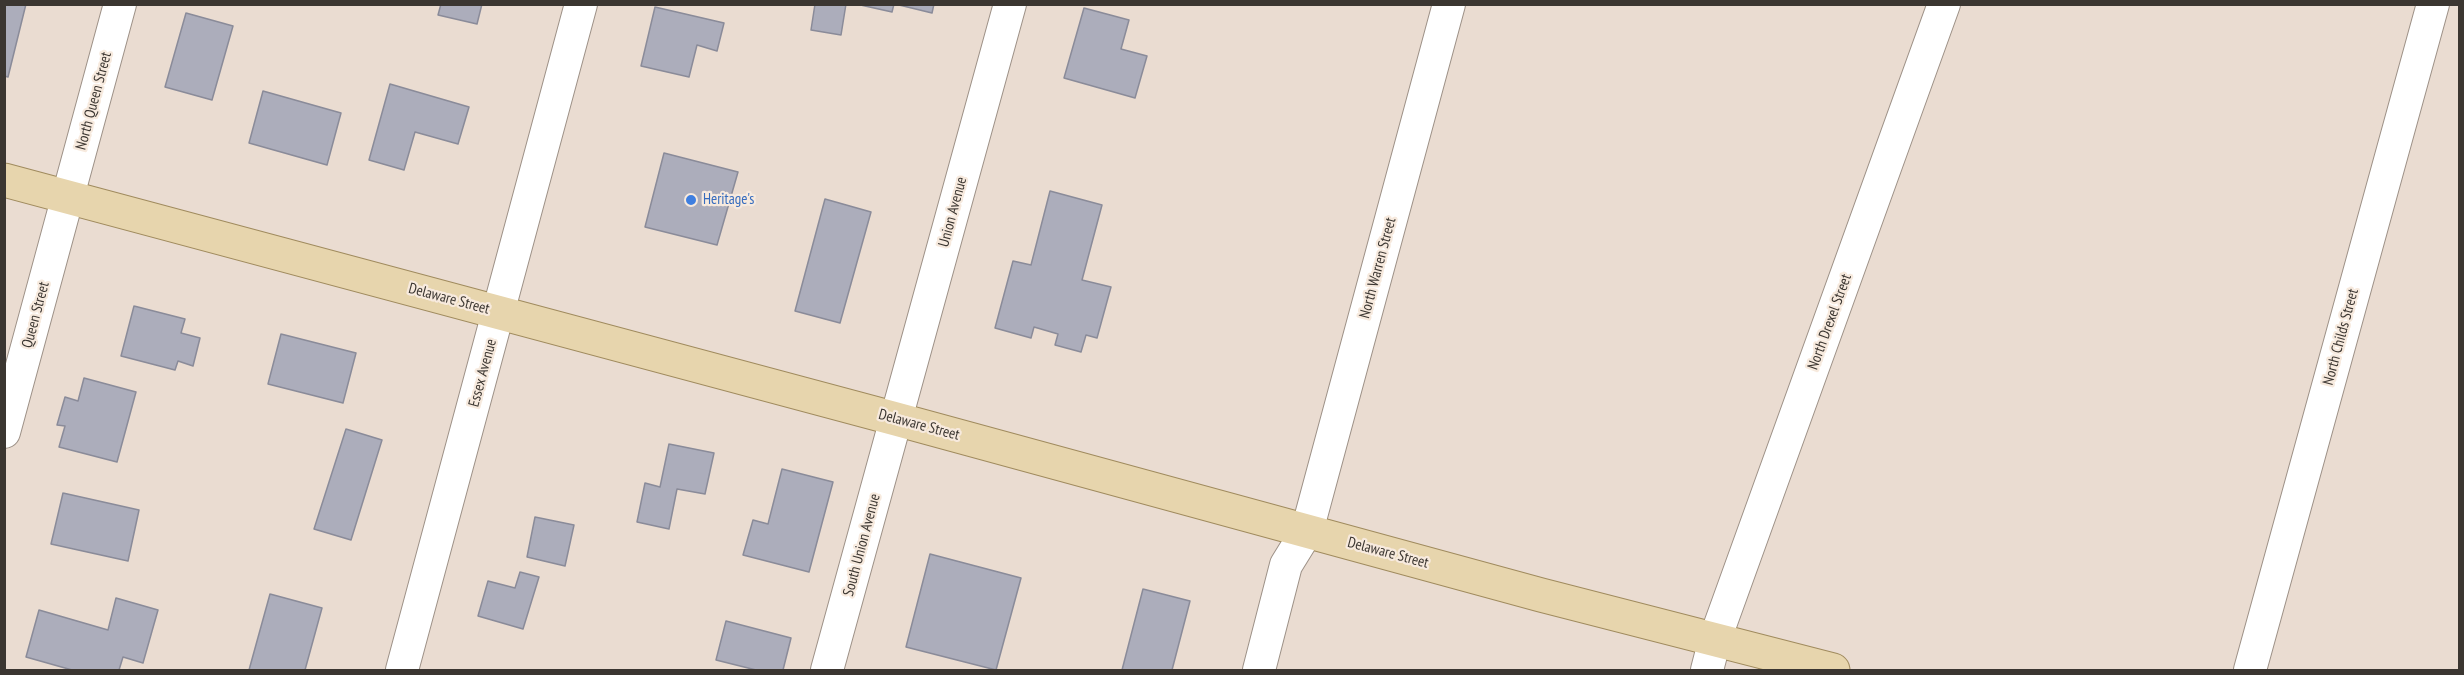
<!DOCTYPE html>
<html>
<head>
<meta charset="utf-8">
<style>
	body { margin:0 }
	#map { position:relative; width:2464px; height:675px; overflow:hidden; background:#eadcd1; font-family:"PT Sans Narrow",sans-serif }
	canvas { display:block }
	.frame { position:absolute; inset:0; border:6px solid #3b3631; pointer-events:none }
</style>
</head>
<body>
<div id="map">
<canvas width="2464" height="675"></canvas>
<div class="frame"></div>
</div>
<script>
const context = document.querySelector('canvas').getContext('2d');
context.lineJoin = 'round';
function fill(path, color) { context.fillStyle = color; context.fill(path, 'evenodd'); }
const shape = rows => new Path2D(rows.map(r => 'M' + r).join(''));
function trace(path, color, width, dash) { context.strokeStyle = color; context.lineWidth = width; context.lineCap = dash ? 'butt' : 'round'; context.setLineDash(dash || []); context.stroke(path); }
function label(font, color, halo, rows, align = 'center') {
  context.font = font + ' "PT Sans Narrow",sans-serif'; context.lineWidth = 4.5; context.setLineDash([]); context.textBaseline = 'middle'; context.strokeStyle = halo; context.fillStyle = color; for (const [text, x, y, turn = 0] of rows) {
    context.save(); context.translate(x, y); context.rotate((+turn || 0) * Math.PI / 180); context.textAlign = isNaN(turn) ? turn : align; if (halo) context.strokeText(text, 0, 0); context.fillText(text, 0, 0); context.restore();
  }
}
const building = shape([
	[4,4,26,4,8,77,4,76,4,4],
	[441,4,482,4,477,24,438,15,441,4],
	[815,4,846,4,841,35,811,30,815,4],
	[856,4,894,4,892,12,856,4],
	[895,4,934,4,932,13,895,4],
	[655,7,724,23,717,51,697,45,689,77,641,66,655,7],
	[1084,8,1129,20,1121,49,1147,56,1135,98,1064,78,1084,8],
	[186,13,233,26,212,100,165,87,186,13],
	[390,84,469,107,458,144,415,132,404,170,369,160,390,84],
	[263,91,341,113,327,165,249,143,263,91],
	[664,153,738,172,717,245,645,227,664,153],
	[1050,191,1102,205,1082,280,1111,287,1097,338,1086,335,1081,352,1055,345,1058,334,1034,327,1031,338,995,328,1013,261,1031,265,1050,191],
	[825,199,871,212,840,323,795,311,825,199],
	[134,306,185,319,181,333,200,338,193,366,178,361,175,370,121,356,134,306],
	[281,334,356,353,343,403,268,384,281,334],
	[84,378,136,392,117,462,59,447,65,426,57,425,65,397,78,401,84,378],
	[346,429,382,440,351,540,314,529,346,429],
	[669,444,714,453,705,494,677,489,669,529,637,522,645,483,660,487,669,444],
	[782,469,833,482,809,572,743,555,753,520,768,524,782,469],
	[63,493,139,510,128,561,51,544,63,493],
	[535,517,574,525,565,566,527,557,535,517],
	[930,554,1021,578,996,670,906,647,930,554],
	[520,572,539,577,523,629,478,616,488,581,515,588,520,572],
	[1143,589,1190,601,1172,670,1122,670,1143,589],
	[270,594,322,608,305,670,249,670,270,594],
	[116,598,158,610,143,663,123,657,119,670,72,670,26,657,39,610,108,630,116,598],
	[726,621,791,638,783,670,756,670,716,660,726,621]
]);
fill(building, '#acadbb');
trace(building, '#8a8b99', 1.5);
const minor = shape([
	[4,432,120,4],
	[402,670,581,4],
	[827,670,1010,4],
	[1259,670,1286,565,1307,531,1449,4],
	[1707,670,1715,639,1944,4],
	[2250,670,2433,4]
]);
const primary = shape([
	[4,180,896,419,1541,595,1833,670]
]);
trace(minor, '#9d9187', 34);
trace(primary, '#a08b5e', 35);
trace(minor, '#fff', 32);
trace(primary, '#e7d5ad', 33);
for (const [x, y, r, color] of [
	[691,200,6,"#3f7fe0"]
]) { const dot = new Path2D(); dot.arc(x, y, r, 0, 2 * Math.PI); context.fillStyle = color; context.fill(dot); trace(dot, '#f7eade', 2); }
label('15px', '#3b3631', '#f7eade', [
	["North Queen Street",94,101,-75],
	["Union Avenue",953,212,-75],
	["North Warren Street",1378,268,-75],
	["Delaware Street",449,299,15],
	["Queen Street",36,315,-75],
	["North Drexel Street",1830,322,-70],
	["North Childs Street",2341,337,-75],
	["Essex Avenue",483,373,-75],
	["Delaware Street",919,425,15],
	["South Union Avenue",862,545,-75],
	["Delaware Street",1388,553,15]
]);
label('15px', '#366cbe', '#f7eade', [
	["Heritage's",703,200]
], 'left');
</script>
</body>
</html>
